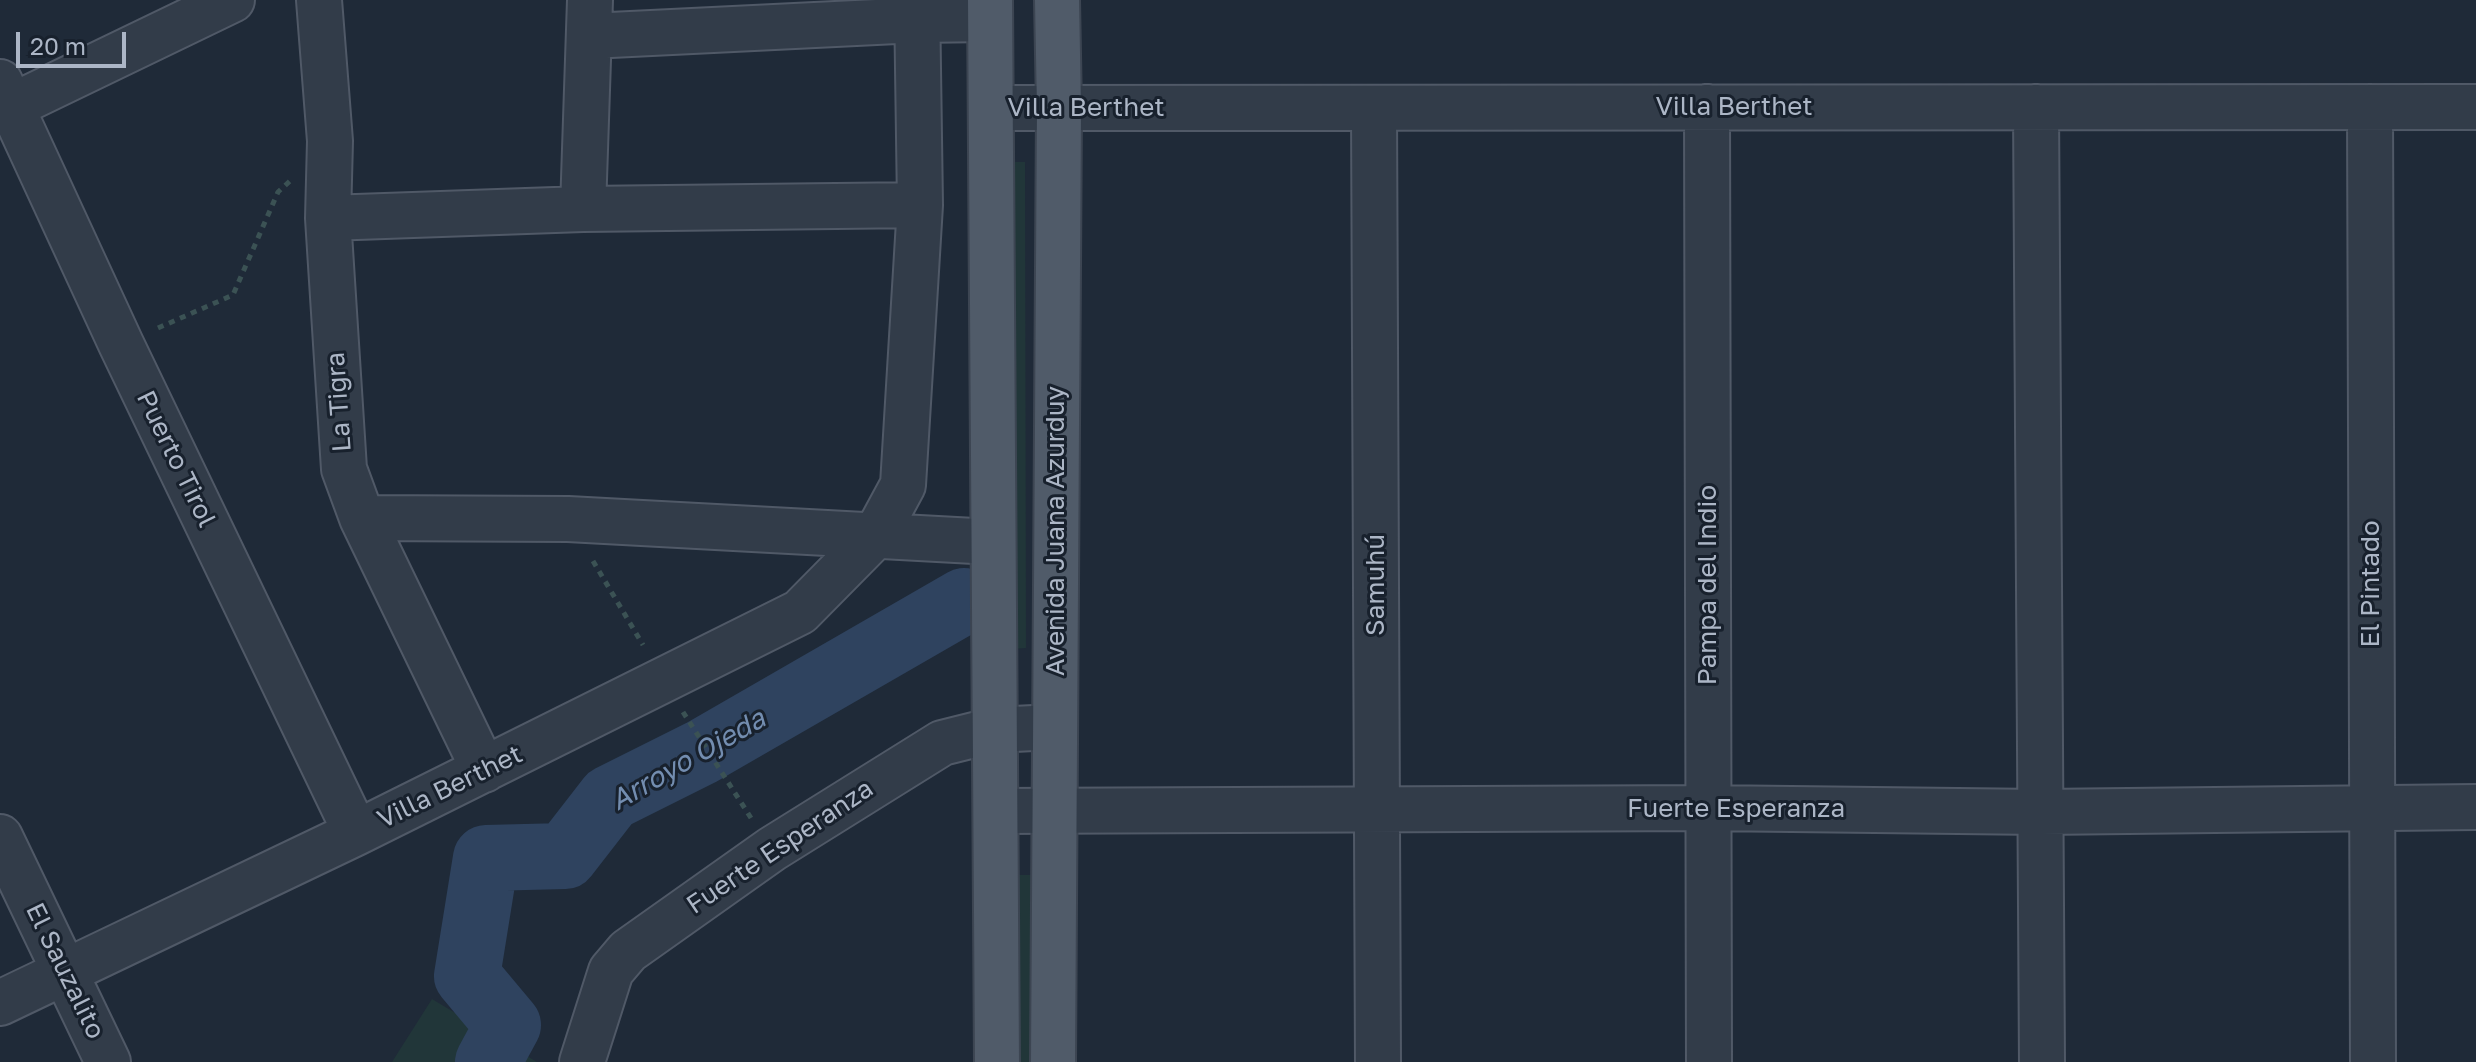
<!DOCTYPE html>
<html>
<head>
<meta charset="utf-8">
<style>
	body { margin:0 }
	#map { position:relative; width:2476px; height:1062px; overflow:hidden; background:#1f2a38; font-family:"Golos Text",sans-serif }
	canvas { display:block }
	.scale { position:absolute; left:16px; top:32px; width:110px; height:36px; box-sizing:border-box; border:4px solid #acb6c6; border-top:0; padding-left:10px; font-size:24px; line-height:28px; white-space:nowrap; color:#acb6c6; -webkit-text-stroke:6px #18212d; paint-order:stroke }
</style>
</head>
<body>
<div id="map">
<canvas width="2476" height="1062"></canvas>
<div class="scale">20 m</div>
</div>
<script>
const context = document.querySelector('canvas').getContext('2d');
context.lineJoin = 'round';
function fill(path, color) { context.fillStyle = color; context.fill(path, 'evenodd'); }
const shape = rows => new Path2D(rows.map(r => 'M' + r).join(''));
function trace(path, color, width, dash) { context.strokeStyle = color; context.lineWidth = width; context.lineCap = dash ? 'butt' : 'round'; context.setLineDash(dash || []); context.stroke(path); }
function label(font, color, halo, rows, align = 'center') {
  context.font = font + ' "Golos Text",sans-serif'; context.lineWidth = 6; context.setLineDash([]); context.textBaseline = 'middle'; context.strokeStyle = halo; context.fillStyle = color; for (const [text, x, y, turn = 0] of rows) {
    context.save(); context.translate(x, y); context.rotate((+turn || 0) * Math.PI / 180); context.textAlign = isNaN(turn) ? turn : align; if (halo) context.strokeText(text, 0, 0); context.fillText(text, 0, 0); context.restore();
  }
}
fill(shape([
	[1009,162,1025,162,1026,648,1011,649],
	[1016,875,1031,875,1030,1062,1015,1062],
	[432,999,537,1062,392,1062]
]), '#213639');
trace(shape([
	[488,1062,508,1025,467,976,486,858,565,856,610,798,702,752,964,601]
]), '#2f435f', 66);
const minor = shape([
	[319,0,330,141,328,218,344,469,362,518,484,770],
	[590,36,917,20,990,19],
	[0,82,121,344,356,833],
	[1707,107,1709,1062],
	[2036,107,2042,1062],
	[2370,107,2373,1062],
	[991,108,2476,107],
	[1374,108,1378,1062],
	[0,112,232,0],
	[583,209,590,0],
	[328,218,583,209,920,205],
	[362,518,568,519,993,542],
	[996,811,1708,808,2041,812,2476,807],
	[0,837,108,1062],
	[0,1003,356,833,800,612,876,535,903,485,920,205,917,0],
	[582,1062,611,971,628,951,772,849,942,743,994,730,1054,727]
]);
const major = shape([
	[990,0,997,1062],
	[1053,1062,1059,108,1057,0]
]);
trace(minor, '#505967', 48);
trace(major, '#3c4552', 48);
trace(shape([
	[158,328,233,295,278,192,290,181],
	[593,561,643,645],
	[683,712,751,818]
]), '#3b5254', 5, [6, 6]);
trace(minor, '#323c49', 44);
trace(major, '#505b69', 44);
label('26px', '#acb6c6', '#18212d', [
	["Villa Berthet",1734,107],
	["Villa Berthet",1086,108],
	["La Tigra",339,402,-94],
	["Puerto Tirol",176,459,64],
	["Avenida Juana Azurduy",1056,531,-90],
	["El Pintado",2371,584,-90],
	["Samuhú",1376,585,-90],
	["Pampa del Indio",1708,585,-90],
	["Villa Berthet",450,787,-26],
	["Fuerte Esperanza",1736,809],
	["Fuerte Esperanza",780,847,-34],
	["El Sauzalito",65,971,64]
]);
label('italic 28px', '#738db0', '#18212d', [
	["Arroyo Ojeda",688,760,-30]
]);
</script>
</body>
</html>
